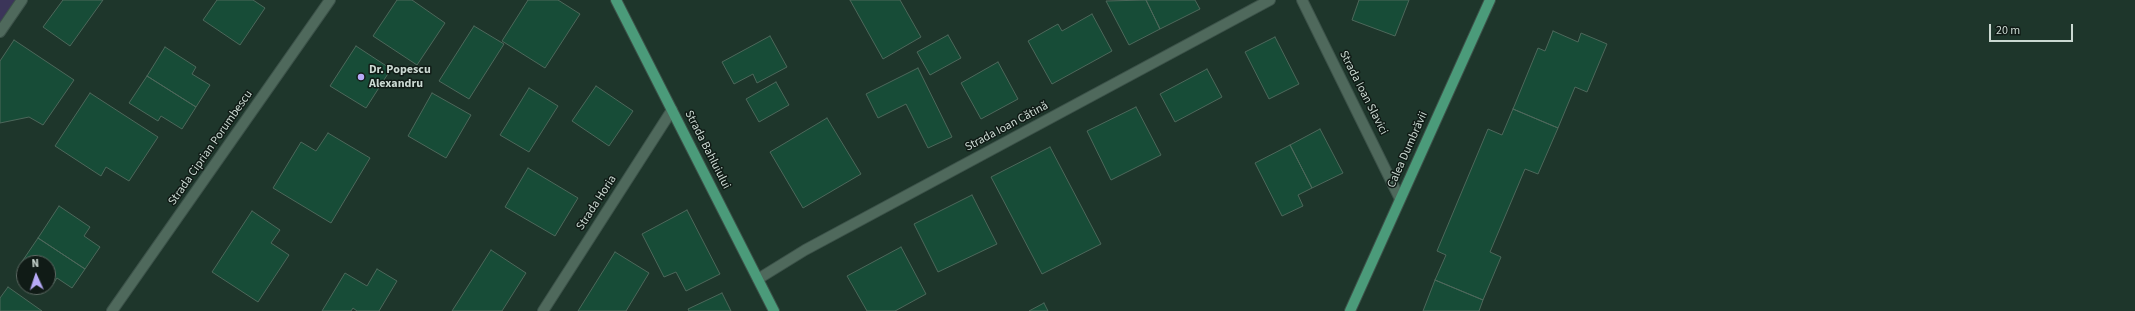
<!DOCTYPE html>
<html>
<head>
<meta charset="utf-8">
<style>
	body { margin:0 }
	#map { position:relative; width:2135px; height:311px; overflow:hidden; background:#1e362b; font-family:"Source Sans 3",sans-serif }
	canvas { display:block }
	.north { position:absolute; left:16px; top:255px; width:40px; height:40px; box-sizing:border-box; background:#101b16; border:1px solid #5b6761; border-radius:50%; rotate:357deg; font-size:11px; font-weight:700; line-height:16px; text-align:center; color:#cbd9d2 }
	.north::after { content:''; display:block; margin:auto; width:14px; height:18px; background:#b7abf8; clip-path:polygon(50% 0,100% 100%,50% 72%,0 100%) }
	.scale { position:absolute; left:1989px; top:24px; width:84px; height:18px; box-sizing:border-box; border:2px solid #cbd9d2; border-top:0; padding-left:5px; font-size:12px; line-height:14px; white-space:nowrap; color:#cbd9d2; -webkit-text-stroke:3px #101b16; paint-order:stroke }
</style>
</head>
<body>
<div id="map">
<canvas width="2135" height="311"></canvas>
<div class="north">N</div>
<div class="scale">20 m</div>
</div>
<script>
const context = document.querySelector('canvas').getContext('2d');
context.lineJoin = 'round';
function fill(path, color) { context.fillStyle = color; context.fill(path, 'evenodd'); }
const shape = rows => new Path2D(rows.map(r => 'M' + r).join(''));
function trace(path, color, width, dash) { context.strokeStyle = color; context.lineWidth = width; context.lineCap = dash ? 'butt' : 'round'; context.setLineDash(dash || []); context.stroke(path); }
function label(font, color, halo, rows, align = 'center') {
  context.font = font + ' "Source Sans 3",sans-serif'; context.lineWidth = 3; context.setLineDash([]); context.textBaseline = 'middle'; context.strokeStyle = halo; context.fillStyle = color; for (const [text, x, y, turn = 0] of rows) {
    context.save(); context.translate(x, y); context.rotate((+turn || 0) * Math.PI / 180); context.textAlign = isNaN(turn) ? turn : align; if (halo) context.strokeText(text, 0, 0); context.fillText(text, 0, 0); context.restore();
  }
}
fill(shape([
	[0,0,22,0,0,32]
]), '#3b3559');
const building = shape([
	[63,0,103,0,70,46,43,27,63,0],
	[217,0,253,0,265,8,240,45,203,20,217,0],
	[397,0,412,0,445,23,417,65,373,36,397,0],
	[528,0,558,0,580,14,545,68,502,41,528,0],
	[850,0,900,0,921,37,883,59,850,0],
	[1146,0,1195,0,1200,9,1160,29,1146,0],
	[1146,0,1160,29,1129,45,1106,1,1146,0],
	[1359,0,1409,0,1395,36,1352,20,1359,0],
	[1092,14,1112,51,1052,84,1028,41,1058,24,1062,31,1092,14],
	[474,26,504,44,469,99,439,81,474,26],
	[1553,31,1578,42,1581,33,1607,44,1587,92,1575,87,1558,128,1513,109,1538,48,1545,51,1553,31],
	[948,35,961,58,930,75,917,52,948,35],
	[770,36,787,67,757,83,753,74,734,84,722,62,770,36],
	[1275,37,1299,84,1269,99,1245,52,1275,37],
	[14,40,74,80,43,125,29,117,0,123,0,61,14,40],
	[356,46,391,69,366,108,330,86,356,46],
	[165,47,196,67,192,74,210,85,196,107,147,76,165,47],
	[998,62,1018,99,981,119,961,83,998,62],
	[918,68,952,137,928,148,906,104,878,118,866,94,918,68],
	[1207,69,1222,97,1175,122,1160,94,1207,69],
	[147,76,196,107,182,129,161,116,158,121,129,103,147,76],
	[776,82,789,105,759,122,746,99,776,82],
	[596,86,633,111,609,146,572,121,596,86],
	[529,88,558,106,529,152,500,135,529,88],
	[90,93,158,137,129,181,106,167,101,176,55,146,90,93],
	[432,93,471,115,446,158,408,136,432,93],
	[1136,107,1161,155,1111,180,1087,131,1136,107],
	[1513,109,1558,128,1538,174,1525,169,1490,252,1501,257,1483,300,1435,280,1446,255,1437,251,1488,129,1502,135,1513,109],
	[827,118,861,174,803,208,770,152,827,118],
	[1320,129,1343,173,1312,188,1290,145,1320,129],
	[328,133,370,158,331,223,273,188,301,142,316,151,328,133],
	[1290,145,1312,188,1298,195,1303,206,1282,216,1255,163,1290,145],
	[1050,147,1101,244,1042,274,991,177,1050,147],
	[528,168,578,198,555,236,505,207,528,168],
	[972,195,997,244,938,272,914,224,972,195],
	[59,206,90,227,84,236,100,247,85,269,38,238,59,206],
	[687,210,720,274,686,291,676,272,664,277,642,234,687,210],
	[252,211,280,230,271,243,289,255,258,302,212,272,252,211],
	[38,238,85,269,72,288,57,278,53,284,48,281,48,263,24,263,24,265,21,263,38,238],
	[901,247,926,294,895,311,867,311,847,276,901,247],
	[491,250,526,273,502,311,452,311,491,250],
	[615,252,649,273,626,311,578,311,615,252],
	[377,269,397,281,379,311,357,311,353,308,351,311,322,311,345,273,367,286,377,269],
	[1435,280,1483,300,1479,311,1423,311,1435,280],
	[8,287,42,311,0,311,0,298,8,287],
	[722,293,731,311,689,311,688,309,722,293],
	[1044,303,1048,311,1029,311,1044,303]
]);
fill(building, '#174c37');
trace(building, '#4d685b', 1);
const minor = shape([
	[1302,0,1400,199],
	[0,32,22,0],
	[758,279,805,250,1270,0],
	[112,311,330,0],
	[543,311,672,110]
]);
const major = shape([
	[616,0,774,311],
	[1350,311,1490,0]
]);
trace(minor, '#3c5249', 12);
trace(major, '#3c5249', 12);
trace(minor, '#4f695c', 10);
trace(major, '#4b9b7a', 10);
for (const [x, y, r, color] of [
	[361,77,4,"#b7abf8"]
]) { const dot = new Path2D(); dot.arc(x, y, r, 0, 2 * Math.PI); context.fillStyle = color; context.fill(dot); trace(dot, '#101b16', 1.5); }
label('bold 12px', '#cbd9d2', '#101b16', [
	["Dr. Popescu",369,70],
	["Alexandru",369,84]
], 'left');
label('12px', '#cbd9d2', '#101b16', [
	["Strada Ioan Slavici",1363,93,63],
	["Strada Ioan Cătină",1007,127,-28],
	["Strada Ciprian Porumbescu",211,148,-55],
	["Strada Bahluiului",707,150,63],
	["Calea Dumbrăvii",1408,150,-66],
	["Strada Horia",597,203,-57]
]);
</script>
</body>
</html>
